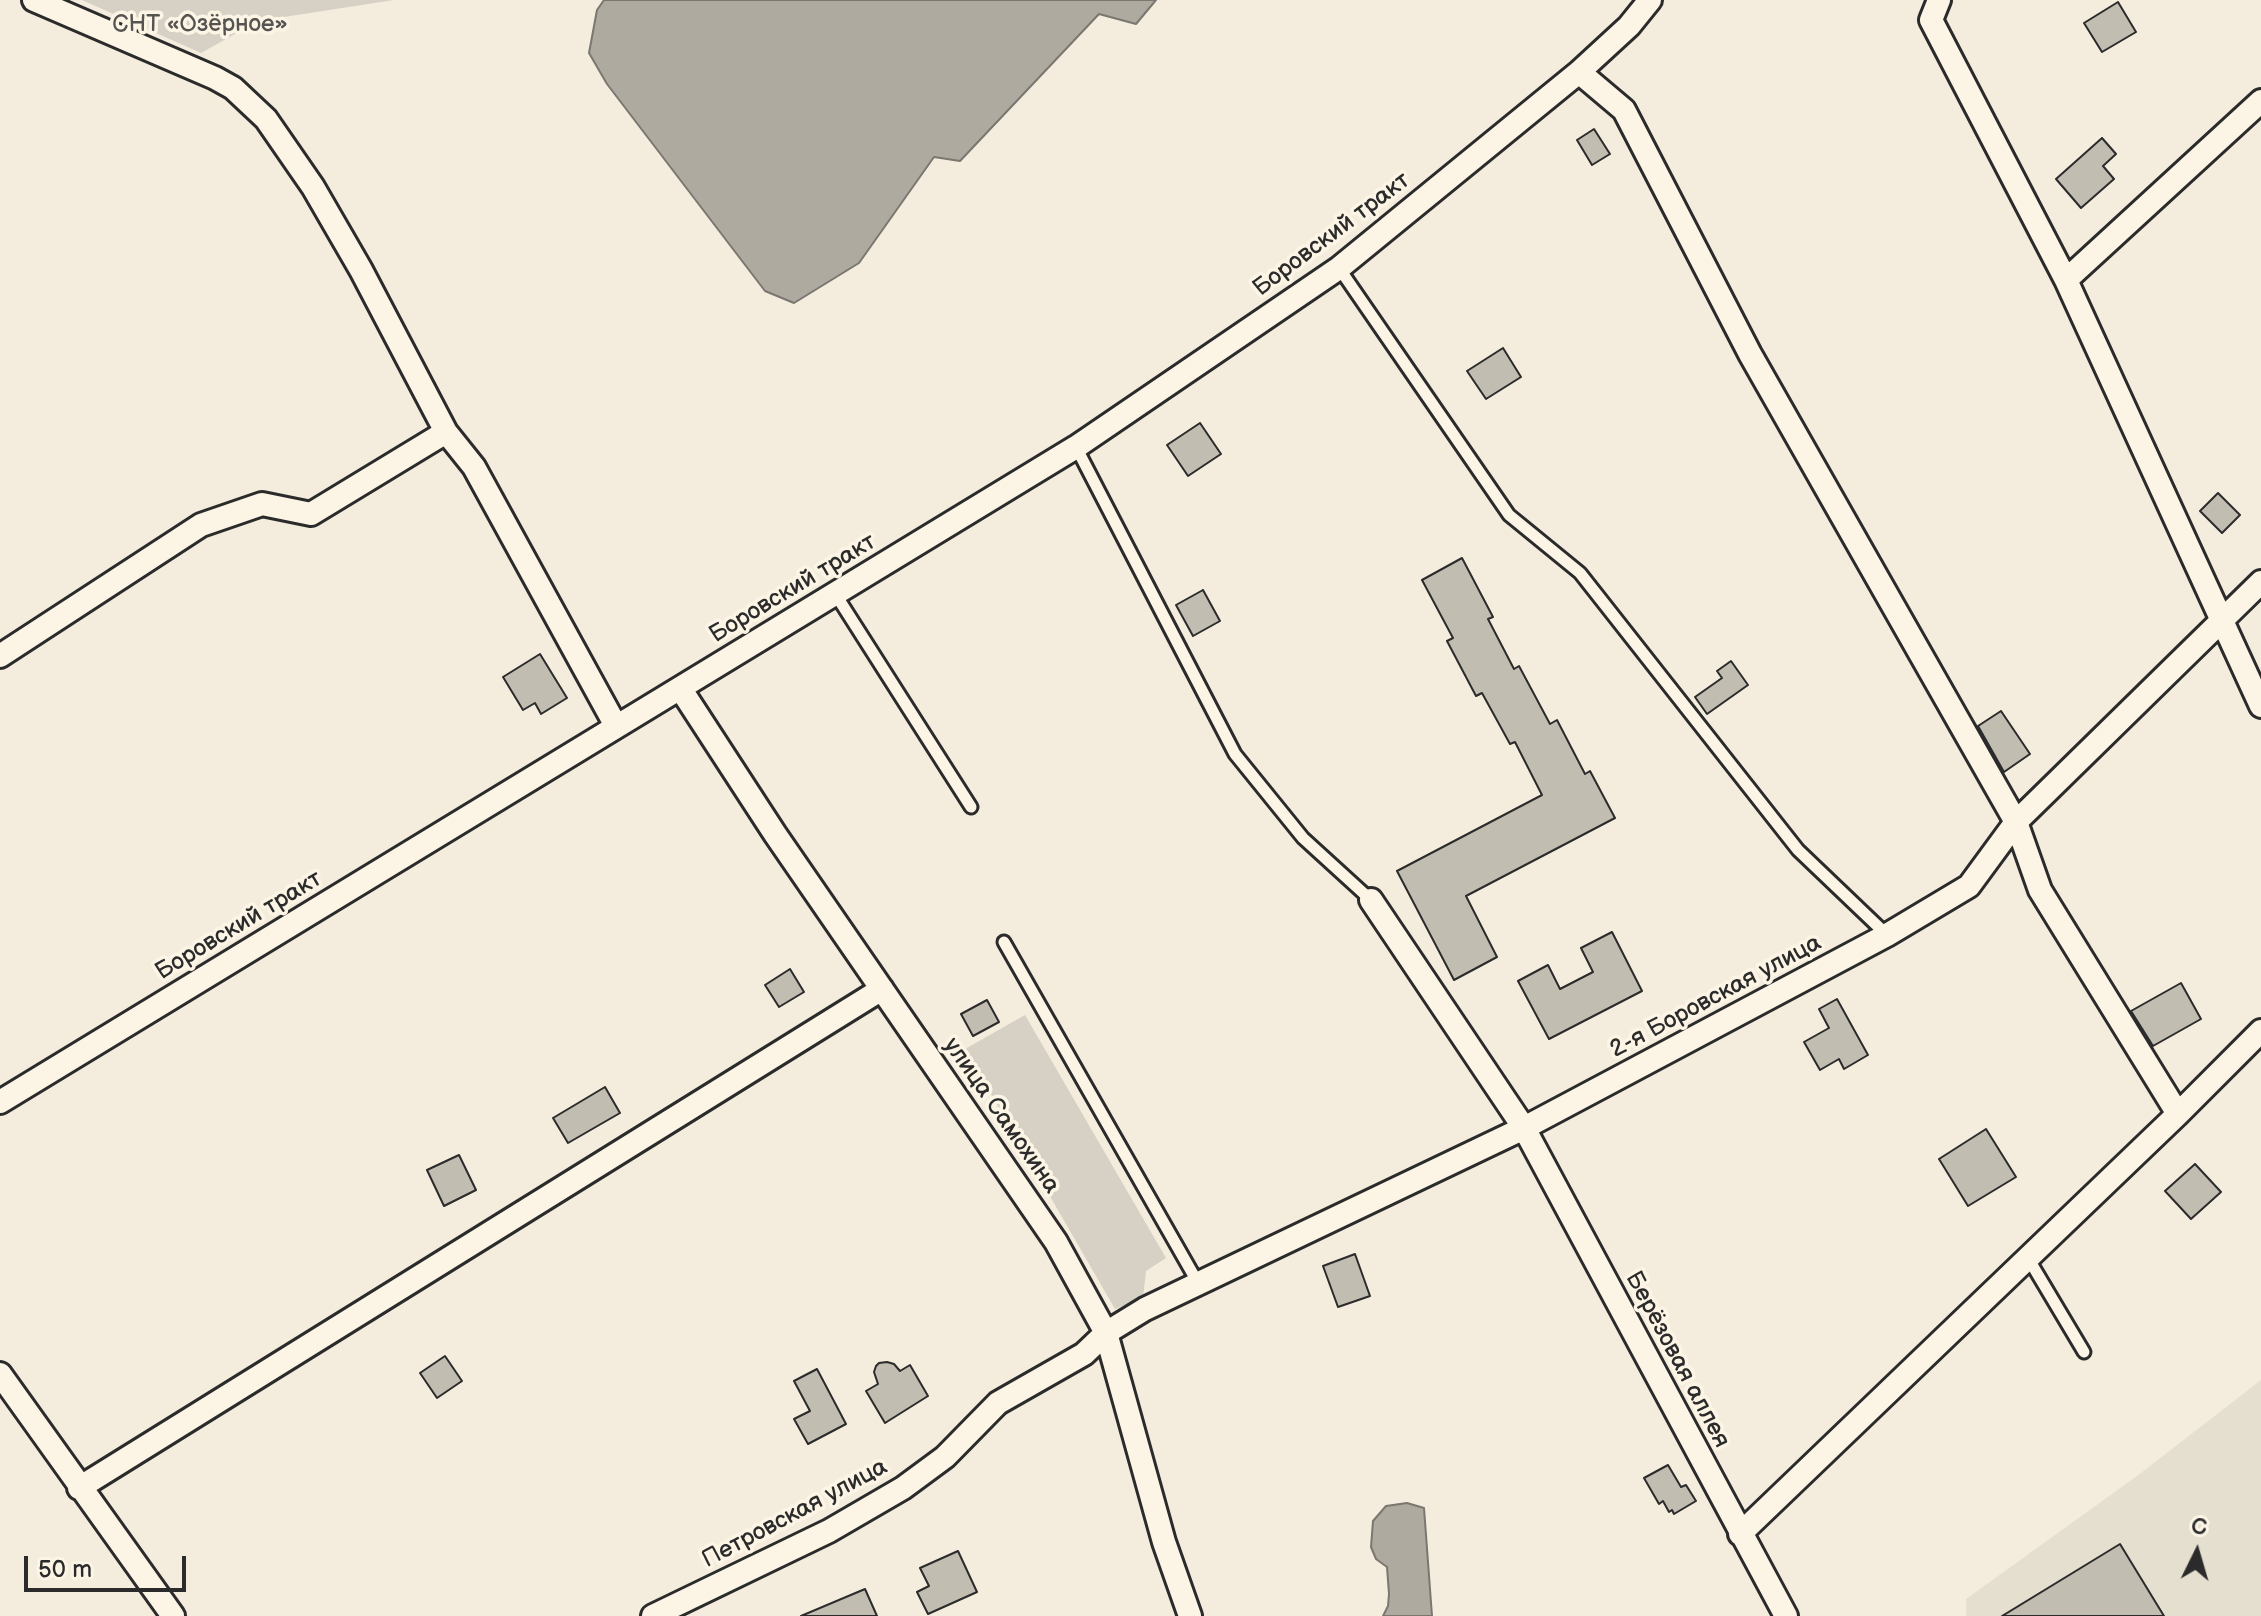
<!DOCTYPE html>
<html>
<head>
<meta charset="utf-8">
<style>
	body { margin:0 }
	#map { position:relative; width:2261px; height:1616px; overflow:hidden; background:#f4edde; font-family:"Balsamiq Sans",sans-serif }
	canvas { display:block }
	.north { position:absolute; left:2157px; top:1512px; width:80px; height:80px; -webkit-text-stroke:6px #fcf5e5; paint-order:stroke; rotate:5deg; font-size:22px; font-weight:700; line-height:32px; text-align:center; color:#2b2b2b }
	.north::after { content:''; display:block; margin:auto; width:28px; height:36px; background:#2b2b2b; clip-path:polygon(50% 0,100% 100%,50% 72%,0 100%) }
	.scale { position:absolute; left:24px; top:1556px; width:162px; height:36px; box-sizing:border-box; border:4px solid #2b2b2b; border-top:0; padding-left:10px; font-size:24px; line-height:28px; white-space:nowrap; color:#2b2b2b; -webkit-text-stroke:6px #fcf5e5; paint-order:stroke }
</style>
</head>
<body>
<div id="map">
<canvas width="2261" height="1616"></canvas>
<div class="north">С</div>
<div class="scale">50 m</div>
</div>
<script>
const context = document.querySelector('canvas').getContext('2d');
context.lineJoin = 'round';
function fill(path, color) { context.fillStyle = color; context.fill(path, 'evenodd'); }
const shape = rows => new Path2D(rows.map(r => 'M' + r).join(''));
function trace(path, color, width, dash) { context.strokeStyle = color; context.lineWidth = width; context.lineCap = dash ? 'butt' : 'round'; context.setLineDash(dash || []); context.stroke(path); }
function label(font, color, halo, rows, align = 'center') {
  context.font = font + ' "Balsamiq Sans",sans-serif'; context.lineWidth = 7; context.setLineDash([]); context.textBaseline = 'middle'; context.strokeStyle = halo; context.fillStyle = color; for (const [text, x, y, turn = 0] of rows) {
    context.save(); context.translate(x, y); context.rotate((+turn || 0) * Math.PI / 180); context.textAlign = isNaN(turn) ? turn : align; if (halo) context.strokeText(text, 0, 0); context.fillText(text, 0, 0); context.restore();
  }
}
fill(shape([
	[2261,1380,2261,1616,1966,1616,1966,1599,2137,1476]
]), '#e5dfd0');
fill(shape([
	[82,0,394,0,258,21,201,53],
	[1025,1015,1166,1258,1146,1271,1143,1298,1115,1309,965,1049]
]), '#d6d1c4');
const water = shape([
	[604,0,1156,0,1136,24,1099,14,960,161,934,157,859,263,794,303,765,291,607,84,589,53,597,10,604,0],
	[1407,1503,1424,1508,1432,1616,1383,1616,1388,1606,1389,1594,1387,1567,1376,1559,1371,1547,1373,1521,1386,1506,1407,1503]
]);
fill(water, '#afaaa0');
trace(water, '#7a7771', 2);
const building = shape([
	[2118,2,2136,32,2102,52,2084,23,2118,2],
	[1594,129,1610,154,1592,165,1577,140,1594,129],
	[2102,138,2116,154,2103,166,2114,179,2081,208,2056,179,2102,138],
	[1503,348,1521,377,1486,399,1467,371,1503,348],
	[1200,423,1221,454,1188,476,1167,445,1200,423],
	[2218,493,2240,515,2222,533,2200,511,2218,493],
	[1462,558,1493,617,1488,619,1514,669,1519,666,1550,724,1557,720,1585,774,1590,771,1615,818,1466,896,1497,957,1454,980,1397,871,1542,795,1515,742,1510,744,1482,693,1476,696,1447,641,1453,638,1422,580,1462,558],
	[1203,590,1220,621,1193,636,1176,605,1203,590],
	[540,654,567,698,541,714,535,703,523,710,503,677,540,654],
	[1731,661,1748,685,1707,714,1695,697,1722,678,1717,671,1731,661],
	[2001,711,2030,754,2004,772,1978,726,2001,711],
	[1612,932,1642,991,1549,1039,1518,981,1548,965,1560,989,1593,972,1581,948,1612,932],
	[790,969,804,992,779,1007,765,985,790,969],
	[2181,983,2201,1019,2153,1046,2131,1011,2181,983],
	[1837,999,1868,1055,1844,1069,1839,1059,1820,1070,1804,1042,1829,1028,1819,1009,1837,999],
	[987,1000,999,1022,973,1036,961,1014,987,1000],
	[605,1087,620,1113,568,1143,553,1118,605,1087],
	[1986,1129,2016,1177,1968,1206,1939,1159,1986,1129],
	[459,1155,476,1190,444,1206,427,1170,459,1155],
	[2195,1164,2221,1192,2191,1219,2165,1191,2195,1164],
	[1355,1254,1370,1296,1338,1307,1323,1266,1355,1254],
	[445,1356,462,1381,437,1398,420,1373,445,1356],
	[887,1362,894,1364,900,1371,910,1365,928,1396,885,1423,866,1391,878,1384,874,1372,876,1366,879,1363,887,1362],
	[817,1369,846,1424,808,1444,794,1419,810,1411,794,1381,817,1369],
	[1668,1465,1681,1487,1686,1485,1696,1501,1674,1514,1672,1510,1669,1512,1663,1501,1659,1504,1644,1478,1668,1465],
	[2120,1544,2164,1616,2002,1616,2120,1544],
	[958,1551,977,1592,928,1614,917,1592,929,1586,920,1568,958,1551],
	[865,1589,877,1616,801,1616,865,1589]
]);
fill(building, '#c2bdb1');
trace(building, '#2b2b2b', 2);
const lane = shape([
	[1339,268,1509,515,1580,573,1798,850,1887,935],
	[1076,447,1235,754,1303,838,1371,900],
	[836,595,971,807],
	[1004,942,1198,1283],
	[2028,1258,2084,1352]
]);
const street = shape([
	[34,0,215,78,233,88,266,119,313,187,361,270,446,432,474,467,616,726],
	[1939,0,1931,20,2066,280,2261,706],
	[1579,72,1624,110,1750,354,2016,822,2040,890,2178,1114],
	[2066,280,2261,101],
	[0,656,201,525,262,504,311,514,446,432],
	[680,688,775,834,1056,1242,1106,1333,1164,1542,1190,1616],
	[1371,900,1524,1128,1786,1616],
	[0,1102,1076,447,1339,268,1579,72,1629,26,1650,0],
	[0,1374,173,1616],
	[79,1488,882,989],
	[1740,1534,2178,1114,2261,1031],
	[653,1616,829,1531,903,1488,945,1457,998,1403,1084,1354,1106,1333,1145,1309,1524,1128,1887,935,1969,886,2016,822,2261,582]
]);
trace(lane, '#2b2b2b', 17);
trace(street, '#2b2b2b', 28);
trace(lane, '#fcf5e5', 11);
trace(street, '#fcf5e5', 22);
label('24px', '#565451', '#fcf5e5', [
	["СНТ «Озёрное»",200,25]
]);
label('24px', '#2b2b2b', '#fcf5e5', [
	["Боровский тракт",1332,235,-37],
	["Боровский тракт",793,589,-31],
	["Боровский тракт",239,926,-31],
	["2-я Боровская улица",1716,997,-28],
	["улица Самохина",1001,1116,55],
	["Берёзовая аллея",1677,1360,62],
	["Петровская улица",795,1514,-28]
]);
</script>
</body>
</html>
